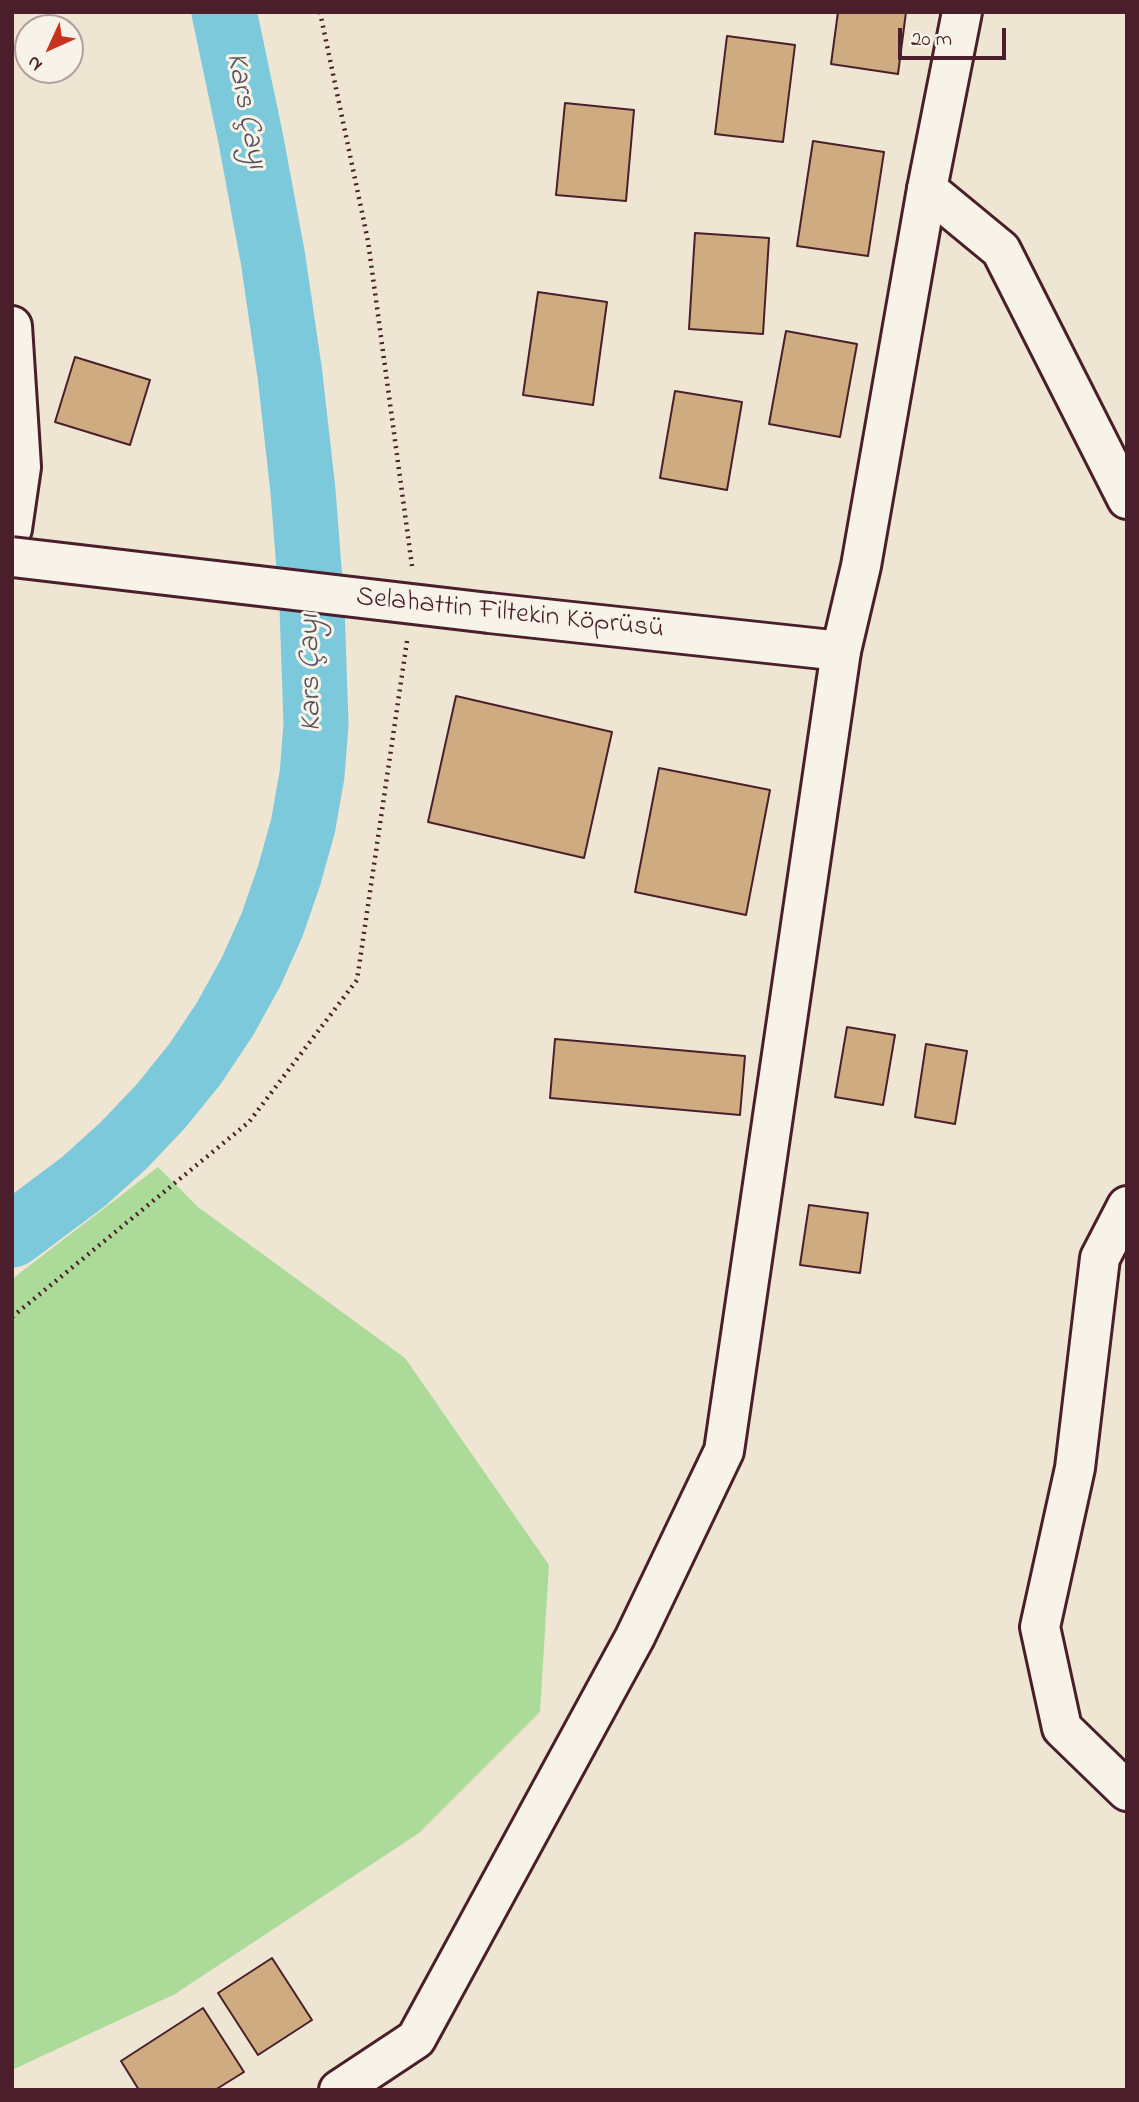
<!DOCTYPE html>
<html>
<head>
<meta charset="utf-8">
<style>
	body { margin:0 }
	#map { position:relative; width:1139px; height:2102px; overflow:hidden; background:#efe5d3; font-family:"Indie Flower",sans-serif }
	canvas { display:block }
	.frame { position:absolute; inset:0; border:14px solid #4a1f2b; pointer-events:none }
	.north { position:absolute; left:14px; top:14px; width:70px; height:70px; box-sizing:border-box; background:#f7f3e8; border:2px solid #b29e9c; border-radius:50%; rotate:225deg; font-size:19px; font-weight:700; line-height:28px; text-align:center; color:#4a1f2b }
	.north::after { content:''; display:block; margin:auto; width:24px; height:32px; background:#c8321e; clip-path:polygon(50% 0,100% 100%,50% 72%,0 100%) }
	.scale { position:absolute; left:898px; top:28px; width:108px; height:32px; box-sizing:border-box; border:4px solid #4a1f2b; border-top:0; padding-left:9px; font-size:21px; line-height:24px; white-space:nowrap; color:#4a1f2b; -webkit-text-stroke:5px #f7f3e8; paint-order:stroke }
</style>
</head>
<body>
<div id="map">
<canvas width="1139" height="2102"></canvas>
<div class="frame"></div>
<div class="north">N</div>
<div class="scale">20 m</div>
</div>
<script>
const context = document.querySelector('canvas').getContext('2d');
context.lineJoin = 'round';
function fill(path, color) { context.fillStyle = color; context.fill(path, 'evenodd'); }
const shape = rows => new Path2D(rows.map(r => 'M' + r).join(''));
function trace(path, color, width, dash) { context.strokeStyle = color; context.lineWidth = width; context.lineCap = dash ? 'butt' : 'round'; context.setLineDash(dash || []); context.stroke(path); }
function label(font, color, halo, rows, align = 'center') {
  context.font = font + ' "Indie Flower",sans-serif'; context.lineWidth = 6; context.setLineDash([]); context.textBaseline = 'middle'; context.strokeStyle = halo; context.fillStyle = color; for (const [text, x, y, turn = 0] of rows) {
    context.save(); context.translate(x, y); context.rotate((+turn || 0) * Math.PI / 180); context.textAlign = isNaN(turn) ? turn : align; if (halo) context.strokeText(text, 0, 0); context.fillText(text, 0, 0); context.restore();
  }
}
fill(shape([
	[158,1167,198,1207,405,1358,549,1565,540,1712,419,1833,175,1994,12,2070,12,1279]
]), '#acda99');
trace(shape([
	[12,1235,83,1182,123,1146,161,1106,195,1064,225,1019,251,972,272,925,289,876,303,826,312,775,316,724,312,607,303,491,290,375,273,259,251,140,224,12]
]), '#7cc9db', 65);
const building = shape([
	[838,12,906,12,898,74,831,64,838,12],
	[727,36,795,45,783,142,715,134,727,36],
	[565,103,634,110,626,201,556,195,565,103],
	[813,141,884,152,868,256,797,246,813,141],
	[695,233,769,238,763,334,689,329,695,233],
	[538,292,607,302,593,405,523,395,538,292],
	[786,331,857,344,840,437,769,424,786,331],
	[75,357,150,380,130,445,55,422,75,357],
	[675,391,742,402,727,490,660,478,675,391],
	[456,696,612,732,584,858,428,822,456,696],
	[659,768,770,790,746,915,635,892,659,768],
	[847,1027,895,1035,883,1105,835,1097,847,1027],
	[555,1039,745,1056,740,1115,550,1098,555,1039],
	[926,1044,967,1051,955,1124,915,1117,926,1044],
	[809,1205,868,1213,860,1273,800,1265,809,1205],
	[272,1958,312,2020,258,2055,218,1993,272,1958],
	[203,2008,244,2072,215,2090,139,2090,121,2061,203,2008]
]);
fill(building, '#ceab81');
trace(building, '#4a1f2b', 2);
const street = shape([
	[927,189,1001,250,1127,499],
	[12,326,21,467,12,529],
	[489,613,841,651],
	[1127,1206,1100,1258,1075,1468,1040,1627,1062,1728,1127,1791]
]);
const secondary = shape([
	[339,2090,416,2039,635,1637,724,1451,841,651,861,566,927,189,962,12]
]);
trace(street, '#4a1f2b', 44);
trace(secondary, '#4a1f2b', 44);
trace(shape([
	[320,12,368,241,412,566],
	[12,1317,249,1122,357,980,407,641]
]), '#4a1f2b', 4.5, [2, 5]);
trace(street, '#f7f3e8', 38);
trace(secondary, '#f7f3e8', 38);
const streetBridge = shape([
	[12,557,489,613]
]);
trace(streetBridge, '#4a1f2b', 44, []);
trace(streetBridge, '#f7f3e8', 38);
label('28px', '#4a1f2b', '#f7f3e8', [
	["Selahattin Filtekin Köprüsü",510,615,6]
]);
label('italic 30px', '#595260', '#f7f3e8', [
	["Kars Çayı",244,111,79],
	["Kars Çayı",313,673,-91]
]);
</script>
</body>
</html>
